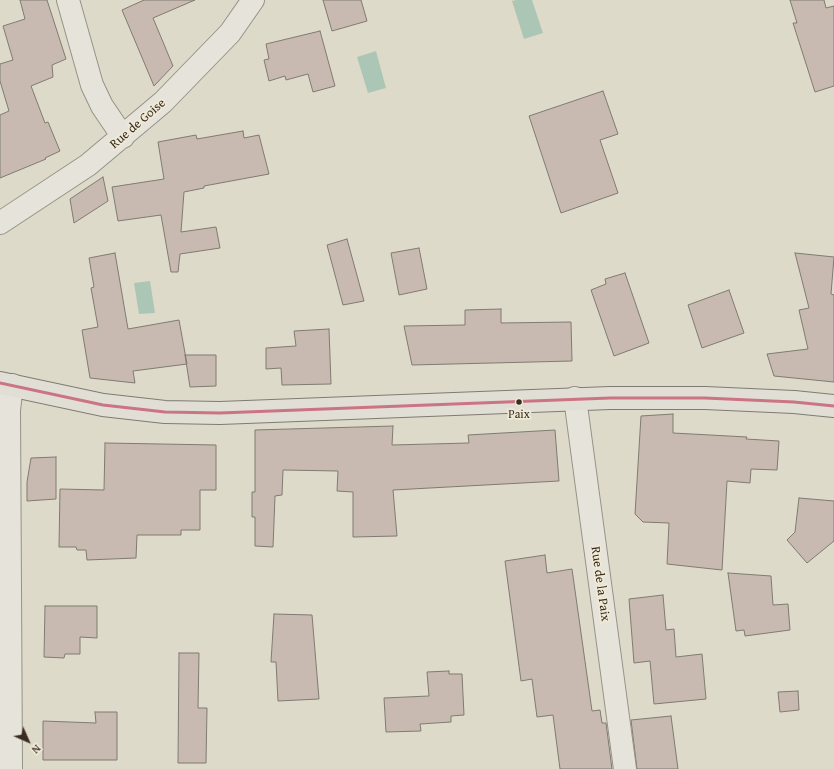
<!DOCTYPE html>
<html>
<head>
<meta charset="utf-8">
<style>
	body { margin:0 }
	#map { position:relative; width:834px; height:769px; overflow:hidden; background:#dedac9; font-family:"Gentium Book Plus",serif }
	canvas { display:block }
	.north { position:absolute; left:8px; top:721px; width:40px; height:40px; -webkit-text-stroke:3px #efead6; paint-order:stroke; rotate:135deg; font-size:11px; font-weight:700; line-height:16px; text-align:center; color:#392c21 }
	.north::after { content:''; display:block; margin:auto; width:14px; height:18px; background:#392c21; clip-path:polygon(50% 0,100% 100%,50% 72%,0 100%) }
</style>
</head>
<body>
<div id="map">
<canvas width="834" height="769"></canvas>
<div class="north">N</div>
</div>
<script>
const context = document.querySelector('canvas').getContext('2d');
context.lineJoin = 'round';
function fill(path, color) { context.fillStyle = color; context.fill(path, 'evenodd'); }
const shape = rows => new Path2D(rows.map(r => 'M' + r).join(''));
function trace(path, color, width, dash) { context.strokeStyle = color; context.lineWidth = width; context.lineCap = dash ? 'butt' : 'round'; context.setLineDash(dash || []); context.stroke(path); }
function label(font, color, halo, rows, align = 'center') {
  context.font = font + ' "Gentium Book Plus",serif'; context.lineWidth = 3.5; context.setLineDash([]); context.textBaseline = 'middle'; context.strokeStyle = halo; context.fillStyle = color; for (const [text, x, y, turn = 0] of rows) {
    context.save(); context.translate(x, y); context.rotate((+turn || 0) * Math.PI / 180); context.textAlign = isNaN(turn) ? turn : align; if (halo) context.strokeText(text, 0, 0); context.fillText(text, 0, 0); context.restore();
  }
}
fill(shape([
	[516,0,532,0,543,33,524,39,512,1],
	[376,51,386,88,368,93,357,57],
	[150,281,155,313,139,314,134,283]
]), '#acc6b6');
const building = shape([
	[20,0,47,0,66,59,52,65,53,77,31,86,45,123,48,122,60,151,45,158,46,159,0,178,0,115,9,111,0,81,0,64,13,60,3,26,25,19,20,0],
	[144,0,195,0,153,18,173,66,154,86,122,10,144,0],
	[323,0,361,0,367,21,332,31,323,0],
	[790,0,824,0,826,8,834,6,834,86,815,92,793,23,797,23,790,0],
	[320,31,335,86,313,92,308,74,286,80,285,76,269,81,264,60,269,59,266,44,320,31],
	[603,91,618,134,600,140,618,193,561,213,529,116,603,91],
	[243,131,244,138,259,135,269,174,204,186,204,188,184,192,181,232,216,227,220,248,180,254,178,272,171,272,161,215,118,221,112,187,164,179,158,142,196,135,197,139,243,131],
	[103,177,108,201,74,223,70,199,103,177],
	[347,239,364,301,343,305,327,245,347,239],
	[419,248,427,289,399,295,391,253,419,248],
	[115,253,128,329,179,320,187,364,133,371,135,383,90,378,82,330,98,327,91,288,94,287,89,258,115,253],
	[795,253,834,257,831,294,834,295,834,382,774,376,767,354,808,349,799,310,809,308,795,253],
	[625,273,649,343,614,356,591,290,606,284,605,279,625,273],
	[729,290,744,333,702,348,688,305,729,290],
	[501,309,501,323,571,322,572,361,412,365,404,326,465,325,465,310,501,309],
	[329,329,331,384,282,385,281,368,266,369,266,348,296,346,294,331,329,329],
	[185,355,216,355,216,386,190,387,185,355],
	[673,414,673,433,747,437,746,439,779,441,777,470,751,469,750,483,727,481,722,570,667,564,669,523,643,522,635,514,641,416,673,414],
	[393,426,392,445,469,443,468,435,555,430,559,481,393,490,397,536,353,537,353,492,337,491,338,471,283,470,282,495,275,496,273,547,255,546,255,517,252,517,252,492,255,492,255,430,393,426],
	[105,443,216,445,216,490,200,490,200,530,181,530,181,535,137,535,136,558,87,560,86,550,77,550,76,547,59,547,60,489,104,490,105,443],
	[56,457,56,499,27,501,27,482,31,458,56,457],
	[799,498,834,501,834,541,807,563,787,540,795,532,799,498],
	[545,555,547,573,572,569,592,711,600,710,602,723,606,723,612,769,560,769,553,715,537,717,532,679,521,681,505,561,545,555],
	[728,573,771,576,773,605,788,604,790,630,745,636,744,630,736,631,728,573],
	[663,595,666,630,674,629,676,657,702,654,706,699,654,704,650,661,634,663,629,599,663,595],
	[45,606,97,606,97,638,80,637,80,654,65,654,64,658,44,657,45,606],
	[274,614,312,615,319,699,278,701,276,662,271,662,274,614],
	[179,653,199,653,198,708,207,708,206,763,178,763,179,653],
	[449,671,449,674,462,674,464,715,451,716,451,722,420,724,421,731,386,732,384,698,429,696,427,672,449,671],
	[798,691,799,710,780,712,778,692,798,691],
	[95,712,117,712,117,760,43,760,43,721,96,723,95,712],
	[671,716,678,769,637,769,631,720,671,716]
]);
fill(building, '#c8bab0');
trace(building, '#7f7b71', 1);
const minor = shape([
	[68,0,92,85,102,106,123,137],
	[0,223,88,165,163,102,230,33,253,0],
	[575,398,625,769],
	[11,769,9,410,12,385]
]);
const major = shape([
	[0,383,103,405,165,412,220,413,610,398,705,398,794,402,834,406]
]);
trace(minor, '#969288', 24);
trace(major, '#7f7b71', 24);
trace(minor, '#e6e3db', 22);
trace(major, '#e1dfd5', 22);
trace(shape([
	[0,383,103,405,165,412,220,413,610,398,705,398,794,402,834,406]
]), '#cb7484', 3);
for (const [x, y, r, color] of [
	[519,402,3.5,"#392c21"]
]) { const dot = new Path2D(); dot.arc(x, y, r, 0, 2 * Math.PI); context.fillStyle = color; context.fill(dot); trace(dot, '#efead6', 1.5); }
label('12px', '#392c21', '#efead6', [
	["Paix",519,415]
]);
label('13px', '#392c21', '#efead6', [
	["Rue de Goise",138,124,-41],
	["Rue de la Paix",600,584,82]
]);
</script>
</body>
</html>
